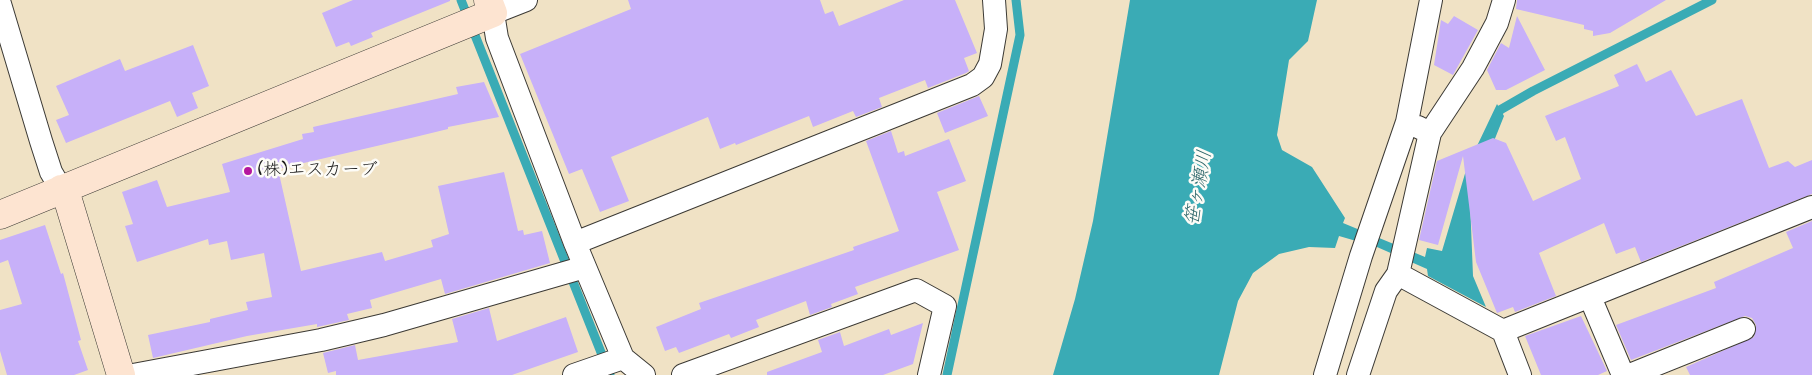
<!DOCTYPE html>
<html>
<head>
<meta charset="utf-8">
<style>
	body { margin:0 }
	canvas { display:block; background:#f0e2c5 }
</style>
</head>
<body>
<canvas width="1812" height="375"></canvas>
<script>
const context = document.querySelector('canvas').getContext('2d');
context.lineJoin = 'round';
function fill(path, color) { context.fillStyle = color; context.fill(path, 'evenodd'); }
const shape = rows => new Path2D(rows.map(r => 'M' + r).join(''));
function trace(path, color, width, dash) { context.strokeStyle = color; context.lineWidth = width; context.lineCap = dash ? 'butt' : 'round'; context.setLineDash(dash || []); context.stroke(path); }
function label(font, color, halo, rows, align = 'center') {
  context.font = font + ' "Architects Daughter","Klee One",sans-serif'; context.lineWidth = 5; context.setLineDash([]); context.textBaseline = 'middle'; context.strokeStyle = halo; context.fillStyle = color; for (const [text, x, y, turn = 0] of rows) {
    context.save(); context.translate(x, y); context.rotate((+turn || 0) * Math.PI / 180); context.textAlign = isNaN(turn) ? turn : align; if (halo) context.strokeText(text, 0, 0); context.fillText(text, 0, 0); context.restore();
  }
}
fill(shape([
	[1130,0,1317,0,1308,41,1289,60,1277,135,1282,150,1312,167,1345,218,1343,223,1425,257,1427,248,1442,251,1467,167,1497,104,1504,116,1470,201,1473,276,1486,307,1428,276,1427,269,1377,247,1339,236,1335,248,1309,247,1279,254,1253,273,1238,301,1219,375,1053,375,1075,299,1093,221]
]), '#3aabb5');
trace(shape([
	[461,0,610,375],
	[1495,121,1500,110,1533,91,1712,0],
	[947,375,1020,35,1016,0]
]), '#3aabb5', 9);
fill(shape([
	[353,0,450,0,450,1,371,33,373,37,351,46,349,42,336,47,322,13],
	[628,0,820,0,825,14,833,11,839,26,904,0,955,0,977,53,964,58,969,71,966,73,928,88,925,80,879,98,882,107,856,117,853,111,813,127,809,116,736,145,735,143,720,149,708,117,611,157,629,201,600,212,582,169,569,174,520,54,631,9],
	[1517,0,1666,0,1610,33,1593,36,1593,31,1584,29,1584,25,1516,9],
	[1454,16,1478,30,1453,75,1434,65,1441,20,1448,24],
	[1517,16,1545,70,1506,90,1496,90,1487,70,1501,43,1509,48],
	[193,45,209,86,192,93,198,108,177,117,170,101,66,143,56,120,69,115,56,86,120,59,125,71],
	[1637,64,1646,82,1671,70,1696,116,1742,99,1769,168,1788,161,1795,167,1812,160,1812,194,1641,262,1635,247,1616,254,1604,223,1539,253,1556,296,1515,312,1513,307,1497,313,1476,262,1463,156,1438,245,1419,240,1437,161,1493,138,1506,143,1533,201,1581,179,1565,137,1556,141,1545,116,1619,86,1614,75],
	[484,82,499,117,448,127,448,129,411,138,278,169,301,271,382,252,385,261,433,247,431,240,449,234,438,186,504,172,518,231,523,230,524,235,542,231,550,263,445,294,441,279,370,300,372,308,347,314,349,320,317,327,317,324,247,336,153,358,148,335,210,322,210,319,248,310,246,302,272,297,264,253,231,260,227,241,209,245,208,239,137,262,125,226,133,224,122,192,157,180,167,207,230,192,222,164,303,139,302,134,314,132,313,127,458,94,456,87],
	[979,96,988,116,945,133,937,113],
	[891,131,898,153,904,151,905,156,949,139,966,181,937,192,959,250,855,287,858,294,831,304,832,307,810,315,806,301,756,320,759,327,731,338,729,334,679,353,676,347,665,351,656,327,701,309,699,303,854,250,853,247,899,231,866,141],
	[1812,221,1812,375,1690,375,1686,367,1754,337,1756,325,1752,318,1745,316,1631,360,1616,325,1716,288,1714,282,1793,248,1786,232],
	[45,225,61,274,63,273,81,340,78,341,88,370,74,375,7,375,0,351,0,310,22,304,8,260,0,263,0,240],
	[489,308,497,341,566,317,578,352,512,375,336,375,336,371,328,373,323,353,355,345,358,360,458,342,452,319],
	[1581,316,1607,371,1598,375,1541,375,1525,336],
	[923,323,913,364,883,375,767,375,767,372,822,352,818,340,840,332,844,346,889,329,891,335]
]), '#c7b0f9');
const street = shape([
	[526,0,493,13,497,38,575,243,623,358,644,375],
	[0,4,41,141,51,172,61,189],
	[1418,127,1430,133,1473,68,1497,23,1504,0],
	[1430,133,1398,274,1503,331,1520,375],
	[575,243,972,85,983,77,990,64,996,29,994,0],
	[1590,297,1623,375],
	[1503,331,1812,207],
	[133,375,321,340,384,325,585,267],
	[574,375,623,358],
	[683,375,916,290,945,306,929,375],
	[1325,375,1361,256,1407,122,1431,0],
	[1358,375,1386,291,1398,274],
	[1630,375,1744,329]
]);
const secondary = shape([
	[61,189,68,200,121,375],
	[0,215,493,13,488,0]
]);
trace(street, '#3c3a35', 24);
trace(secondary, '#3c3a35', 29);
trace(street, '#fff', 22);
trace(secondary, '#fde4d1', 28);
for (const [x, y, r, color] of [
	[248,171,5,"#b5179e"]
]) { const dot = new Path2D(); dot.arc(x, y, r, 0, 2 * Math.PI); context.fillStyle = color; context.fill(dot); trace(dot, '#fdfcf7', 2); }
label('18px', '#1c1c1c', '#fdfcf7', [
	["(株)エスカーブ",258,171]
], 'left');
label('italic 19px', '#2b6468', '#fdfcf7', [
	["笹ヶ瀬川",1200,188,-80]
]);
</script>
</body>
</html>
